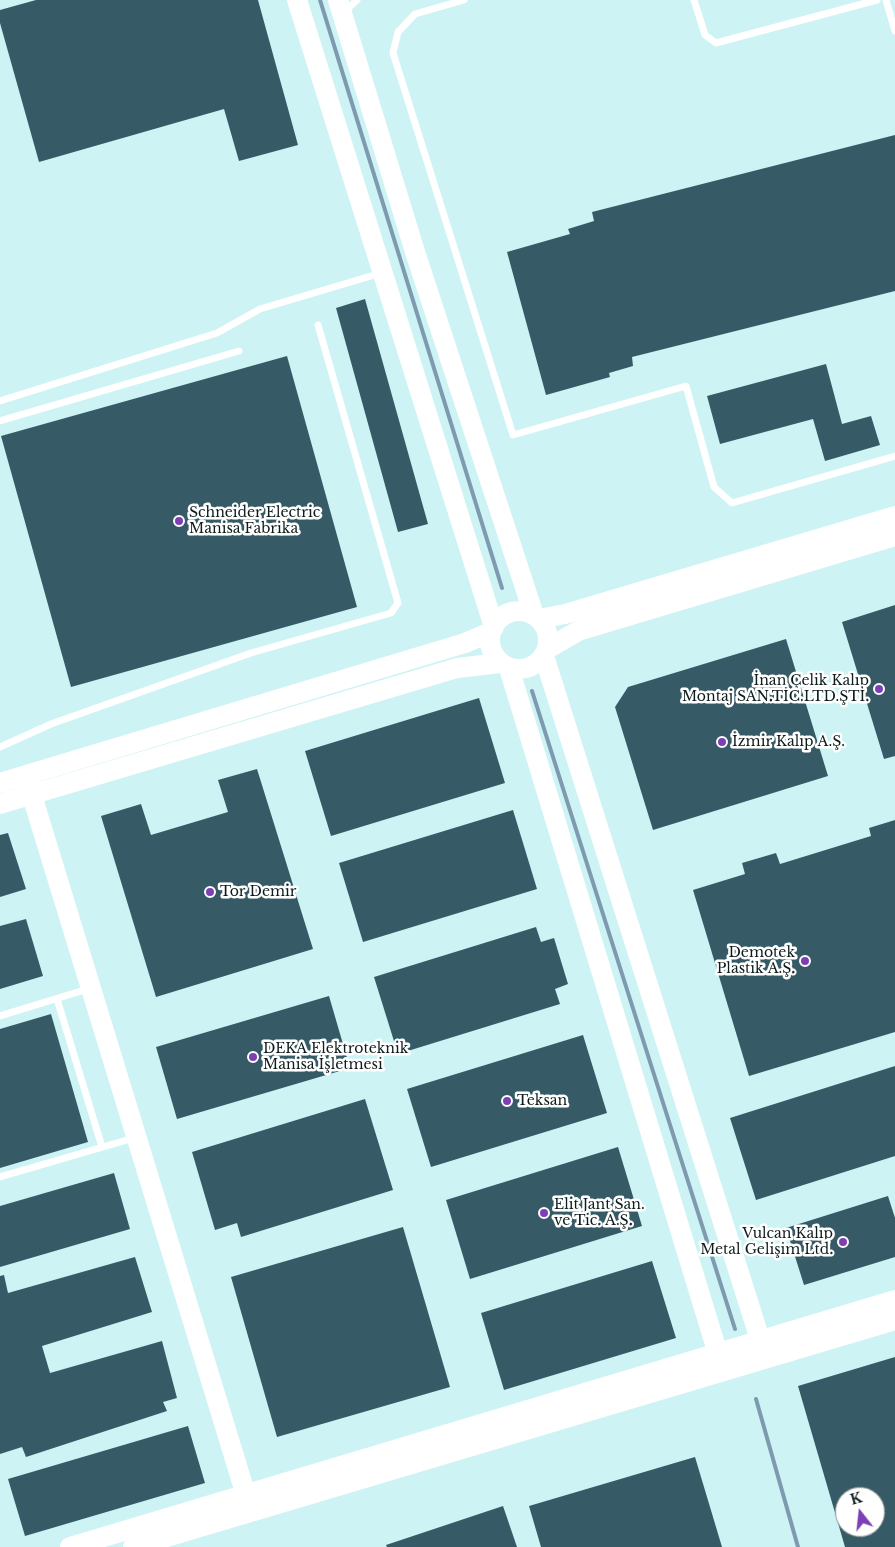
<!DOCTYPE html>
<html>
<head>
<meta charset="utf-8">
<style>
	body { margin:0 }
	#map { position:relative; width:895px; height:1547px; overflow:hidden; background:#cdf3f4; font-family:"Libre Baskerville",serif }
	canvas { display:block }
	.north { position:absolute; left:835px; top:1487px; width:50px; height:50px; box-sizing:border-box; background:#fff; border:1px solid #9fa4a4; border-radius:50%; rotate:344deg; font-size:14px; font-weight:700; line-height:20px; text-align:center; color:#0e1c1c }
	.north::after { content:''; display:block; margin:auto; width:18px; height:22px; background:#7d3fb4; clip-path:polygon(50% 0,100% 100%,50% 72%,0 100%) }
</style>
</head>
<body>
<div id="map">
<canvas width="895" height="1547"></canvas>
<div class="north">K</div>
</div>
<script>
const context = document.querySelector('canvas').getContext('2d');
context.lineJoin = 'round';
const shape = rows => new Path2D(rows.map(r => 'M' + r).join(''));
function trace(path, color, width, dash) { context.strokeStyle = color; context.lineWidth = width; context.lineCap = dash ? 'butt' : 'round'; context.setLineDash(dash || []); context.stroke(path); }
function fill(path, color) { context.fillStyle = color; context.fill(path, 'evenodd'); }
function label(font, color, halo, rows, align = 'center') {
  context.font = font + ' "Libre Baskerville",serif'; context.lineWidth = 5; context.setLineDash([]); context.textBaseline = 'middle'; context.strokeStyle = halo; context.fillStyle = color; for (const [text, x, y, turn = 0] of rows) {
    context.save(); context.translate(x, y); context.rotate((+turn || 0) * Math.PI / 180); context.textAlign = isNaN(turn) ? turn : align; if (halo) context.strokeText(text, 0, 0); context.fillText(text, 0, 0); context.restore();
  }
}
trace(shape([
	[320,0,502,588],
	[532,691,735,1329],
	[756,1399,798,1547]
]), '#7e9ab0', 4);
fill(shape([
	[36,0,258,0,298,145,239,161,224,109,39,162,0,23,0,10],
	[895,135,895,291,632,357,633,366,609,373,610,377,546,395,507,252,570,234,568,229,594,221,592,212],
	[365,299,428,524,398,532,336,308],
	[287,356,357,607,71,687,1,436],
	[826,364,842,424,871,416,880,445,825,461,813,419,720,444,707,396],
	[895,605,895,756,884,759,842,622],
	[786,639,828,776,653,830,615,707,628,687],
	[479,698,505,783,331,836,305,751],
	[257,769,313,949,156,997,101,816,141,804,151,835,228,812,218,780],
	[513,810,537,889,363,942,339,863],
	[895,820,895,1032,749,1076,693,890,745,874,742,863,776,853,780,864,871,836,869,828],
	[8,833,26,889,0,897,0,835],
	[26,919,43,976,0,989,0,926],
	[536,927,541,942,554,938,568,984,555,989,560,1004,398,1054,374,977],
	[329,996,350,1068,177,1119,156,1047],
	[51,1014,88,1142,0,1168,0,1029],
	[583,1035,607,1113,431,1167,407,1089],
	[895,1066,895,1156,756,1200,730,1118],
	[365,1099,393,1190,241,1237,237,1223,215,1230,192,1152],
	[618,1147,642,1226,470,1279,446,1200],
	[114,1173,130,1229,0,1267,0,1206],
	[888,1196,895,1218,895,1257,804,1285,786,1228],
	[403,1227,450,1387,277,1437,231,1277],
	[135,1257,152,1312,42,1346,50,1373,162,1341,177,1398,163,1402,167,1411,26,1457,22,1447,0,1454,0,1276,4,1275,8,1293],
	[652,1261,676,1338,504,1390,481,1313],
	[895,1357,895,1547,845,1547,798,1386],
	[845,1497,875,1497,875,1527,845,1527],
	[188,1426,205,1483,25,1536,8,1479],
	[695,1457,722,1547,541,1547,529,1506],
	[503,1506,517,1547,387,1547,386,1545]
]), '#375b66');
trace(shape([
	[464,0,415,14,398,32,393,53,513,435,686,386,714,487,732,503,895,456],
	[694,0,705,35,716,43,877,0],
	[886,0,895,31],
	[344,12,357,0],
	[0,401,217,333,260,309,381,273],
	[0,421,239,351],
	[0,747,51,724,251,653,391,613,398,603,318,325],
	[57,999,102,1147],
	[0,1016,91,988],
	[0,1177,134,1138]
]), '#fff', 7);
trace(shape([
	[297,0,494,627],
	[338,0,416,255,534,615],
	'490 640a29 29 0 1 1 58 0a29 29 0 1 1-58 0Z',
	[539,619,565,614,895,516],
	[547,649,578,631,895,536],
	[544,656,764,1352],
	[509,668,721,1364],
	[26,776,249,1505],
	[0,783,465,643,491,632],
	[0,804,457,668,500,663],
	[70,1547,895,1300],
	[133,1547,895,1320]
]), '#fff', 20);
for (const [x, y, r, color] of [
	[179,521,5,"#7d3fb4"],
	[879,689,5,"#7d3fb4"],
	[722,742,5,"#7d3fb4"],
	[210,892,5,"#7d3fb4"],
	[805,961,5,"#7d3fb4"],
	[253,1057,5,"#7d3fb4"],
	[507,1101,5,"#7d3fb4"],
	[544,1213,5,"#7d3fb4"],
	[843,1242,5,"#7d3fb4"]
]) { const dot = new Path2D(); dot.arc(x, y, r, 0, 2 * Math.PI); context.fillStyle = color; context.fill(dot); trace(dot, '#fff', 2); }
label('14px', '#0e1c1c', '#fff', [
	["Schneider Electric",189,513],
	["Manisa Fabrika",189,529],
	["İnan Çelik Kalıp",869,681,"right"],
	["Montaj SAN.TİC.LTD.ŞTİ.",869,697,"right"],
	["İzmir Kalıp A.Ş.",732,742],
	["Tor Demir",220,892],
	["Demotek",795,953,"right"],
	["Plastik A.Ş.",795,969,"right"],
	["DEKA Elektroteknik",263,1049],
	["Manisa İşletmesi",263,1065],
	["Teksan",517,1101],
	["Elit Jant San.",554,1205],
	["ve Tic. A.Ş.",554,1221],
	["Vulcan Kalıp",833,1234,"right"],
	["Metal Gelişim Ltd.",833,1250,"right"]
], 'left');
</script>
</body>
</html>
